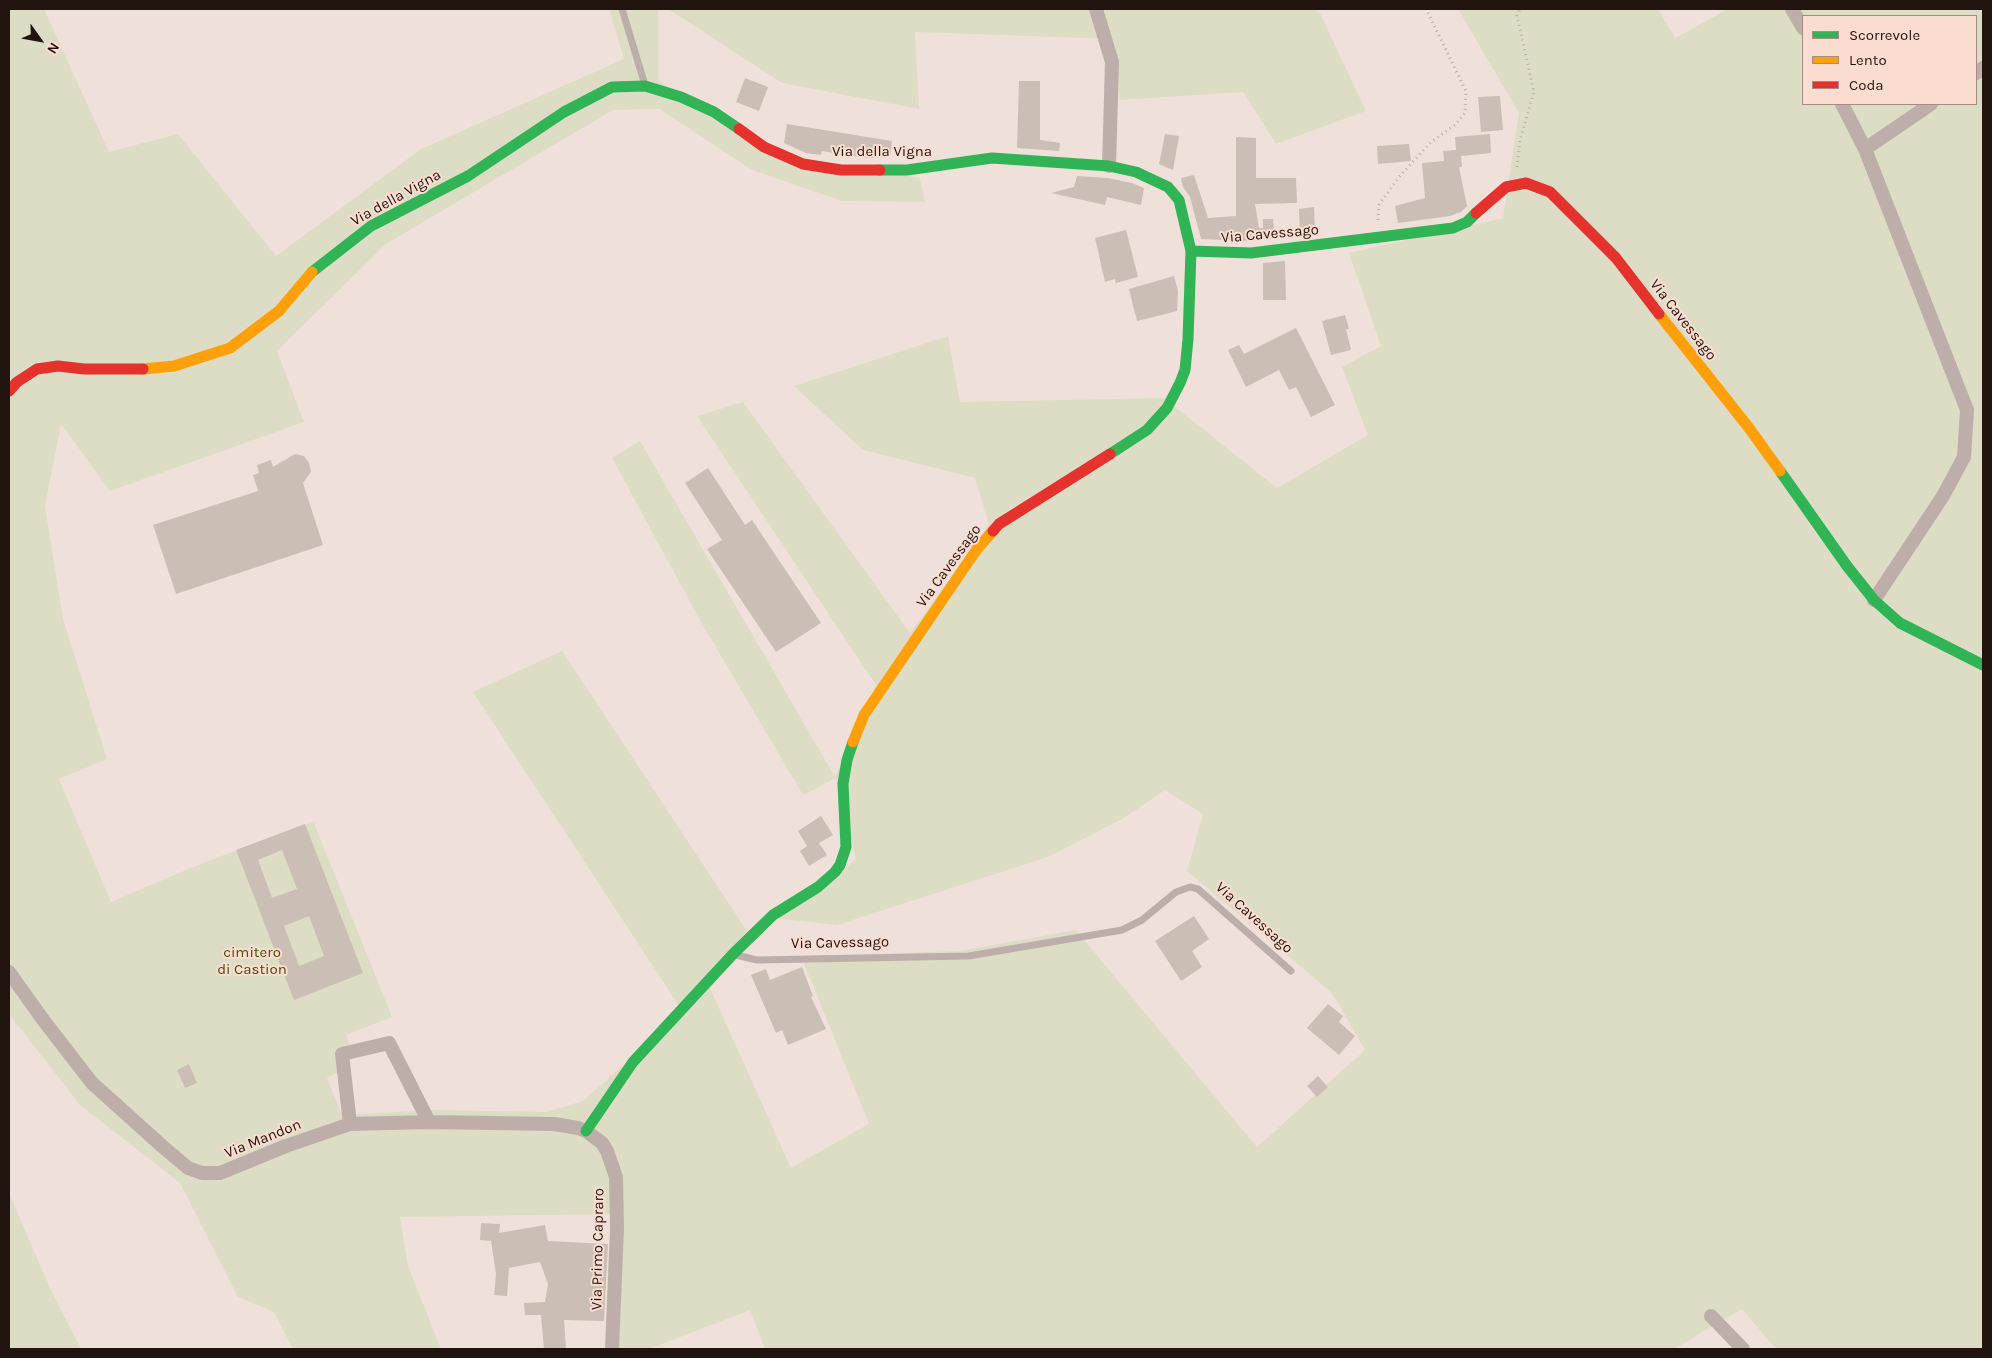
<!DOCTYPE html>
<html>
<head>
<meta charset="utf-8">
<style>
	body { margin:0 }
	#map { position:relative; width:1992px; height:1358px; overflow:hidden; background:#f0e0da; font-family:Karla,sans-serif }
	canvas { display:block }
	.frame { position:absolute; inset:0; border:10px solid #21140f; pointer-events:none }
	.legend { position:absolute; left:1802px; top:15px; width:175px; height:90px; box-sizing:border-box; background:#fadcd0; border:1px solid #a38c83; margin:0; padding:6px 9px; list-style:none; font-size:15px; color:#21140f }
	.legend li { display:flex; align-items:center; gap:10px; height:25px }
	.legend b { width:25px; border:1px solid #a38c83 }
	.north { position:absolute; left:15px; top:15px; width:50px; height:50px; -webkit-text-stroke:4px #fadcd0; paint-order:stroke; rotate:122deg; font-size:14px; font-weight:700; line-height:20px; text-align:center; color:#21140f }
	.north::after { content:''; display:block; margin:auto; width:18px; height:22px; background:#21140f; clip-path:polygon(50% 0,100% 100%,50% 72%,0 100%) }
</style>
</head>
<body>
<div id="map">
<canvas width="1992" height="1358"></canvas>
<div class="frame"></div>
<ul class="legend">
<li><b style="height:6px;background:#30b455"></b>Scorrevole</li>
<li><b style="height:6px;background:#ff9f0a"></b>Lento</li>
<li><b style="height:6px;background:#e5322d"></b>Coda</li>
</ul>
<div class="north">N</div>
</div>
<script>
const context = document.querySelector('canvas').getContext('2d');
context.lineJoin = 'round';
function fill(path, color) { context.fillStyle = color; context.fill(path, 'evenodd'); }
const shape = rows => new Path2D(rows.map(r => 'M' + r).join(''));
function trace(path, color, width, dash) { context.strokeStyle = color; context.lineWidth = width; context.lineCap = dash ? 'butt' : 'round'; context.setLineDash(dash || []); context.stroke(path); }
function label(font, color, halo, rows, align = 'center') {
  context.font = font + ' Karla,sans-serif'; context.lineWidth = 4; context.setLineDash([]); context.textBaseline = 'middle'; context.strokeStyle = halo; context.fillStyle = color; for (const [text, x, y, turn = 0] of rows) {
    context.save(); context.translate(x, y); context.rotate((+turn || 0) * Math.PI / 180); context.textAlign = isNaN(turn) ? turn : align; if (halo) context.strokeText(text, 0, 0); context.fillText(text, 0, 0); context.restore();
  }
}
fill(shape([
	[9,9,44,9,109,152,178,134,276,256,421,149,624,59,609,9,658,9,658,80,763,152,920,178,925,202,842,201,752,170,660,109,613,110,386,244,277,351,304,422,110,491,61,424,45,506,63,619,107,759,59,779,111,902,198,865,305,824,314,823,392,1017,346,1035,350,1045,337,1073,327,1078,342,1115,433,1110,547,1112,583,1101,683,1012,473,692,562,651,747,931,823,888,856,859,836,778,803,795,701,622,612,458,640,441,835,777,876,685,697,416,743,402,910,633,989,525,975,478,863,450,794,386,948,336,960,402,1164,398,1277,488,1368,435,1342,367,1381,346,1349,253,1503,218,1519,113,1458,9,1658,9,1675,38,1728,9,1983,9,1983,1349,1776,1349,1742,1309,1674,1349,765,1349,750,1310,649,1349,617,1349,618,1214,400,1217,408,1266,441,1349,293,1349,274,1312,238,1297,180,1183,80,1105,9,1014],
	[1803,16,1976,16,1976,104,1803,104],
	[1165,790,1203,814,1187,871,1332,993,1365,1050,1257,1147,1076,930,960,951,801,956,869,1124,791,1168,710,988,774,918,837,925,1048,857,1124,818],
	[668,9,1318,9,1366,111,1276,144,1243,92,1120,100,1111,39,915,32,919,109,782,83],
	[9,1193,50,1288,81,1349,9,1349]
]), '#ddddc5');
fill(shape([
	[745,78,768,87,759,111,736,102],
	[1019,81,1040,81,1040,140,1060,143,1059,151,1017,148],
	[1500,96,1503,130,1481,132,1478,97],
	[787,124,892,141,890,158,866,158,822,151,821,155,806,153,784,143],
	[1165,134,1179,136,1173,170,1159,164],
	[1490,134,1491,153,1461,156,1462,167,1459,167,1467,206,1461,212,1450,216,1398,223,1395,206,1425,198,1422,163,1444,161,1443,151,1456,150,1455,137],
	[1236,137,1256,138,1256,178,1296,178,1297,203,1255,204,1259,228,1263,228,1263,219,1273,219,1275,238,1250,241,1201,239,1190,197,1183,187,1181,178,1194,175,1208,218,1236,216],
	[1409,144,1411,161,1378,164,1377,146],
	[1077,176,1107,178,1132,183,1144,188,1141,205,1107,197,1105,205,1051,193,1074,187],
	[1314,207,1315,233,1300,235,1299,209],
	[1126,230,1138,277,1116,283,1115,279,1105,282,1095,238],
	[1285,261,1286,300,1263,300,1263,263],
	[1174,276,1178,291,1177,311,1137,321,1129,289],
	[1345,315,1349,329,1346,329,1351,350,1331,355,1322,321],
	[1296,328,1335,405,1311,417,1296,387,1289,390,1279,370,1246,387,1228,350,1239,345,1244,354],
	[295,454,304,456,309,463,311,472,303,483,323,545,176,594,153,525,258,491,253,475,259,473,257,465,271,460,273,467],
	[708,468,745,525,752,520,821,623,776,652,707,549,722,540,685,483],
	[821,816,833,835,819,843,827,855,809,866,800,851,807,846,798,831],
	[305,824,363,973,294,1000,236,850],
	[282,850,297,889,272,898,258,860],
	[309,916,324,956,299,966,284,926],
	[1194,916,1209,939,1192,951,1202,967,1181,981,1155,941],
	[802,967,813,996,811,997,826,1029,788,1045,782,1030,776,1033,751,975,766,969,770,980],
	[1328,1004,1343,1016,1339,1022,1355,1036,1339,1055,1307,1028],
	[189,1064,197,1083,185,1088,177,1070],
	[1318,1076,1328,1087,1317,1097,1307,1086],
	[481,1223,500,1224,499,1233,545,1225,548,1241,608,1244,604,1321,564,1320,566,1349,544,1349,541,1315,525,1315,524,1303,545,1302,548,1284,540,1262,509,1268,507,1296,494,1295,496,1274,491,1241,480,1240]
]), '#cbbeb4');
trace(shape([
	[1517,167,1520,140,1534,92,1517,16,1520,9],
	[1378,220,1379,205,1399,177,1431,142,1455,125,1465,113,1466,91,1426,9]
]), '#baadaa', 3, [1, 4]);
trace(shape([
	[622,9,645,85],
	[736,955,757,960,969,956,1122,930,1142,920,1176,892,1190,887,1198,889,1291,971]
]), '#beaeaa', 7);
trace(shape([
	[1096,9,1112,62,1109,166],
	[1792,9,1803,28],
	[1976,73,1983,68],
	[1842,104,1865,149,1967,410,1964,457,1943,496,1874,600],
	[1865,149,1931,104],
	[9,972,44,1021,92,1083,162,1146,188,1168,202,1173,220,1173,286,1146,350,1124,429,1122,554,1124,578,1128,586,1131,602,1143,607,1151,616,1177,617,1229,612,1349],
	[350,1124,342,1054,389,1043,429,1122],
	[1711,1316,1743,1349]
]), '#beaeaa', 14);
trace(shape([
	[880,170,907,170,992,158,1109,166,1136,172,1168,187,1179,200,1191,251],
	[312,272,371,226,468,176,564,112,612,87,645,86,681,97,714,112,739,129],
	[1110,454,1147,430,1167,408,1180,383,1185,370,1188,339,1191,251,1251,253,1453,228,1467,222,1476,213],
	[1780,471,1847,566,1874,600,1900,623,1983,665],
	[586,1131,633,1062,733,954,773,915,818,887,835,872,840,865,846,847,843,784,847,760,853,742]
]), '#30b455', 11);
trace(shape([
	[1659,314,1749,428,1780,471],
	[143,369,174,366,230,348,279,311,312,272],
	[853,742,864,715,977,549,993,531]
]), '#ff9f0a', 11);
trace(shape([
	[739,129,764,147,803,164,841,170,880,170],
	[1476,213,1506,187,1526,183,1550,192,1616,258,1659,314],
	[9,391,17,382,37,369,58,366,84,369,143,369],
	[993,531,999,524,1110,454]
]), '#e5322d', 11);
label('15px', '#21140f', '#fadcd0', [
	["Via della Vigna",882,152],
	["Via della Vigna",396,198,-29],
	["Via Cavessago",1270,234,-5],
	["Via Cavessago",1683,320,52],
	["Via Cavessago",949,566,-54],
	["Via Cavessago",1254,918,42],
	["Via Cavessago",840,943,-1],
	["Via Mandon",263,1139,-22],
	["Via Primo Capraro",598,1249,-89]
]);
label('15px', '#415207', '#fadcd0', [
	["cimitero",252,953],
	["di Castion",252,970]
]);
</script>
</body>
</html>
